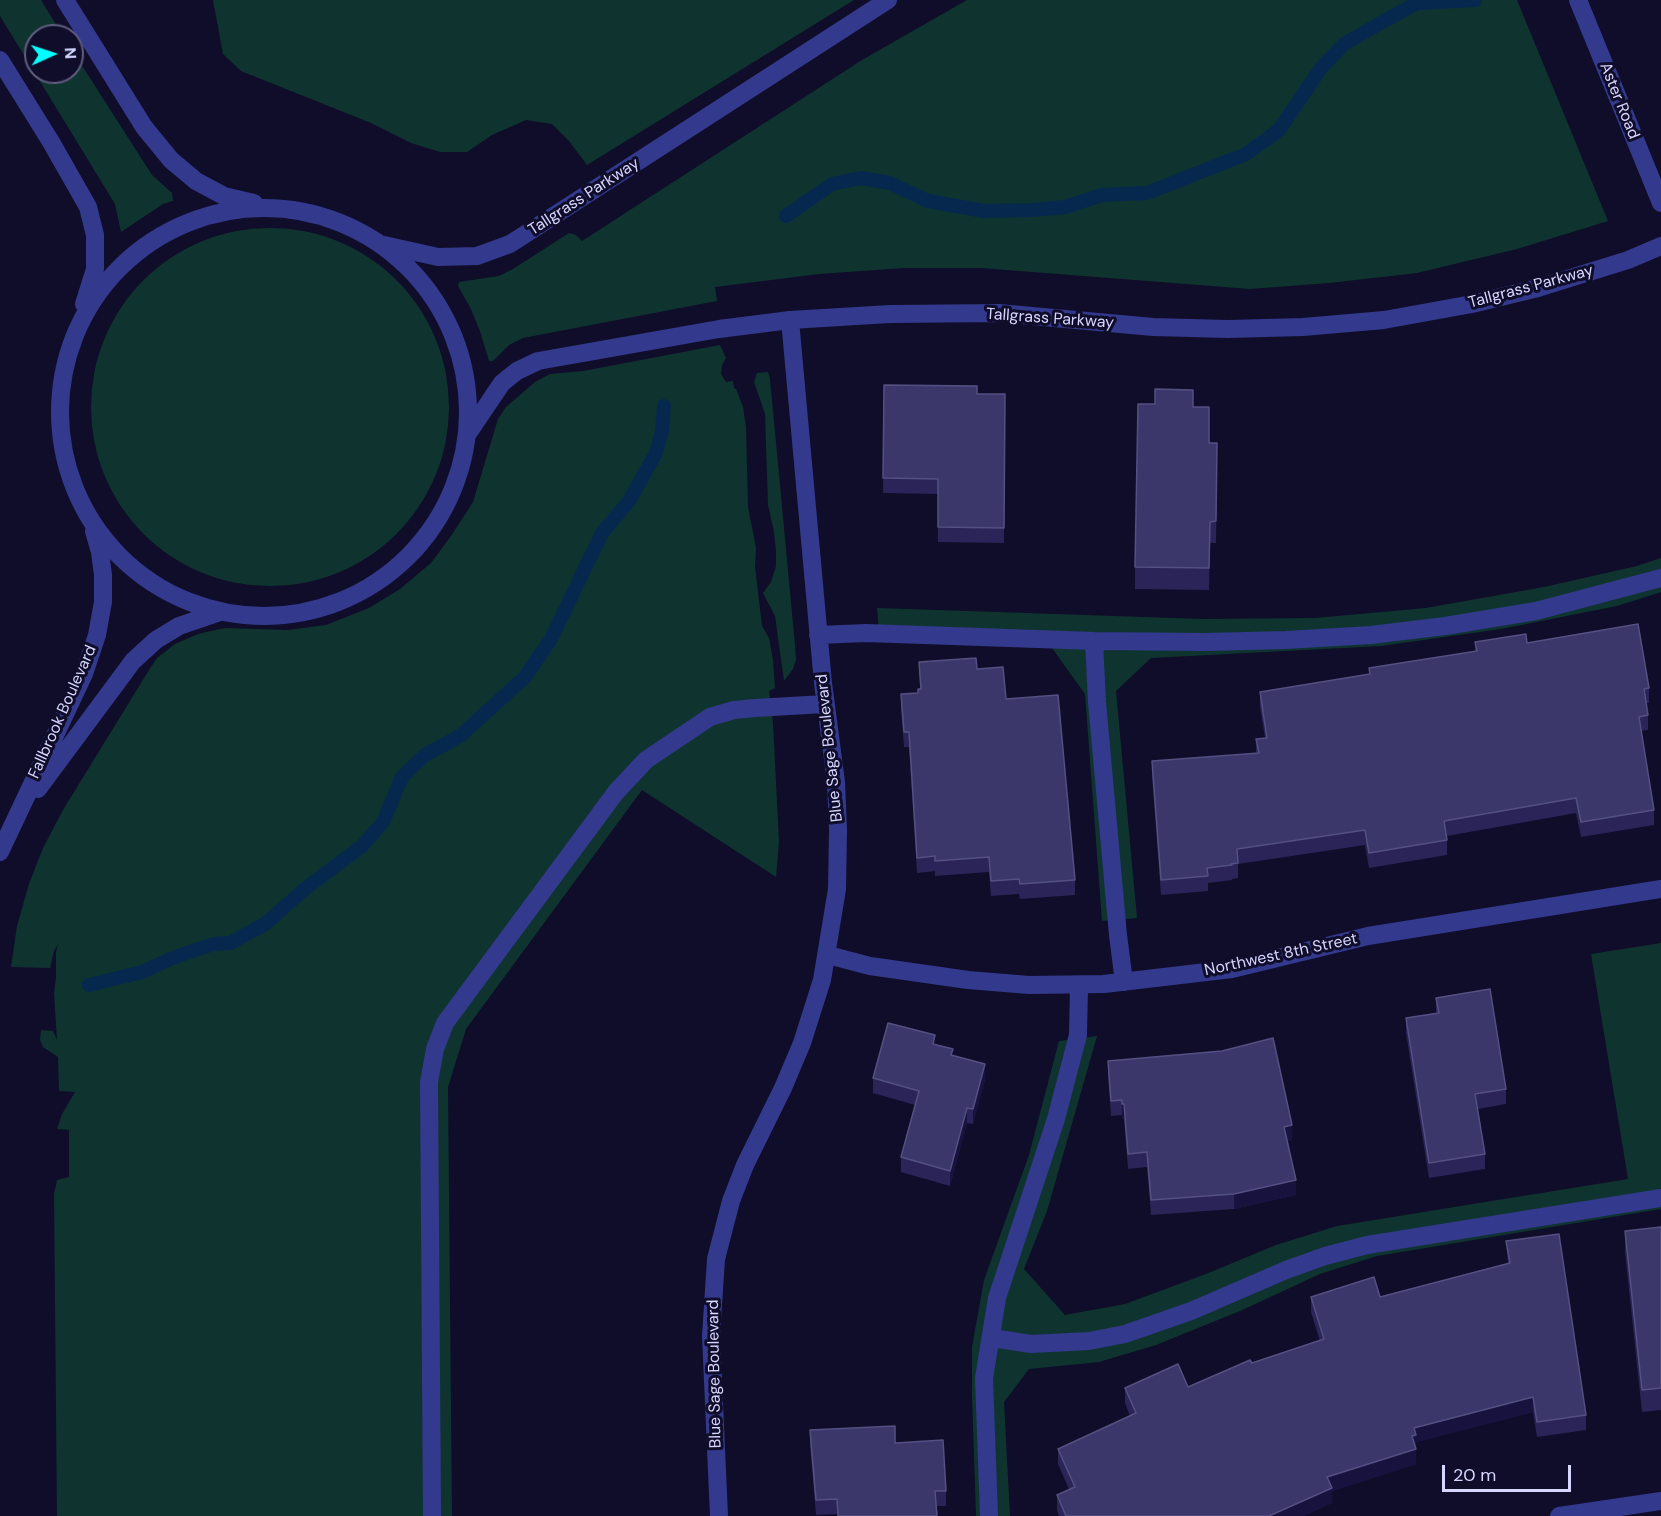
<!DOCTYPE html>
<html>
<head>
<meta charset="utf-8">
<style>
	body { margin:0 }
	#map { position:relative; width:1661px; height:1516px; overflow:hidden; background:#0f0d29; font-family:"DM Sans",sans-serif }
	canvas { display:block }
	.north { position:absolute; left:24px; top:24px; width:60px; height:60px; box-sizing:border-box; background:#0f0d29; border:2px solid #5f5d7f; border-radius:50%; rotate:87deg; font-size:16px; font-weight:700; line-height:24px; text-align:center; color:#d6d6ff }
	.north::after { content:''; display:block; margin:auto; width:21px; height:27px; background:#02ffff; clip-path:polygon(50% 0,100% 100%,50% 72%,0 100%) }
	.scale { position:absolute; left:1442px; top:1465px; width:129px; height:27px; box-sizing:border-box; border:3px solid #d6d6ff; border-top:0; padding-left:8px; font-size:18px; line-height:21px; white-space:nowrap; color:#d6d6ff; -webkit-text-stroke:4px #0f0d29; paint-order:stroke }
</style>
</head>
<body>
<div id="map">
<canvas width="1661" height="1516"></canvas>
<div class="north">N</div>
<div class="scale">20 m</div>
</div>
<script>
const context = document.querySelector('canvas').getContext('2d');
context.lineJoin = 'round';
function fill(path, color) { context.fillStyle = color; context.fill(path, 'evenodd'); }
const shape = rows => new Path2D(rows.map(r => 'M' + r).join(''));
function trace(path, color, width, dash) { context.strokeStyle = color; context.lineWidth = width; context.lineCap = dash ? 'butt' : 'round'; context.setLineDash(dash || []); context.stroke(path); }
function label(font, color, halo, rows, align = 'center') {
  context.font = font + ' "DM Sans",sans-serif'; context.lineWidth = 6; context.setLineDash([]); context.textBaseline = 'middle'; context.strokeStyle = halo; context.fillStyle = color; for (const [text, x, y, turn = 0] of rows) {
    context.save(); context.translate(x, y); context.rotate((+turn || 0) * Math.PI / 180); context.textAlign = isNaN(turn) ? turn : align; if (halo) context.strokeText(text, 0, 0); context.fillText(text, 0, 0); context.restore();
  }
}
fill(shape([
	[0,0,41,0,63,36,36,36,36,72,72,72,72,50,152,175,172,193,173,201,163,204,121,232,115,204,0,16],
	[213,0,854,0,587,165,569,141,552,124,526,120,492,135,467,152,440,152,411,143,371,123,241,71,223,54],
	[967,0,1517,0,1608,221,1517,249,1417,273,1329,283,1250,289,981,268,904,268,819,274,715,287,717,301,523,338,509,345,493,361,489,361,480,331,470,307,458,286,459,282,499,276,513,269,569,233,576,235,582,241,862,60],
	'91 407a179 179 0 1 1 358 0a179 179 0 1 1-358 0Z',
	[720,345,726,358,722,365,721,374,726,382,733,381,734,388,736,389,743,407,746,427,748,507,756,548,755,567,762,626,769,638,773,660,775,688,769,691,773,723,779,842,776,877,642,790,466,1029,448,1087,452,1516,57,1516,54,1194,57,1180,69,1177,69,1130,57,1129,62,1114,75,1092,59,1091,58,1057,43,1047,40,1040,41,1030,53,1031,57,1040,54,993,56,978,56,952,58,944,54,951,50,968,11,967,17,926,29,884,43,848,63,810,149,670,157,658,175,644,198,634,225,628,287,630,326,625,369,608,400,589,431,563,451,536,473,502,498,419,506,407,535,382,550,374,583,371],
	[768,372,770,379,795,645,796,660,793,669,784,681,775,616,763,593,771,582,776,566,776,552,774,532,768,505,765,414,754,382,757,373],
	[1661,558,1661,592,1617,606,1501,629,1381,646,1151,658,1116,691,1137,918,1102,921,1085,694,1052,648,880,642,877,608,1203,619,1315,618,1426,608,1544,587,1637,566],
	[1661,943,1661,1209,1377,1256,1320,1274,1240,1311,1156,1345,1099,1362,1029,1369,1004,1402,1010,1516,976,1516,972,1396,972,1347,984,1280,1029,1155,1059,1041,1097,1036,1047,1211,1024,1269,1065,1315,1125,1304,1206,1274,1276,1245,1337,1226,1628,1179,1591,954]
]), '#0f342f');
trace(shape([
	[786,216,832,184,861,178,890,183,928,201,984,211,1033,210,1065,207,1102,195,1147,193,1246,154,1279,130,1321,68,1344,44,1384,21,1417,3,1475,0],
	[89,985,142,972,175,957,213,944,230,943,265,924,306,888,362,846,383,822,402,777,425,755,460,736,525,677,551,639,602,533,629,501,656,453,662,431,664,406]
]), '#06284f', 14);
trace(shape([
	[65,0,144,127,171,160,196,181,224,196,254,203],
	[1578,0,1661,203],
	[0,60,51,142,88,207,95,235,95,269,84,304],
	'60 412a204 204 0 1 1 408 0a204 204 0 1 1-408 0Z',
	[384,245,438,257,477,256,510,244,888,0],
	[467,435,502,383,517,371,538,361,719,329,790,320,890,314,999,313,1153,327,1228,329,1303,327,1384,320,1472,304,1538,288,1628,260,1661,246],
	[818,635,866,633,1094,641,1205,642,1286,640,1371,635,1445,626,1536,611,1661,578],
	[1094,641,1097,702,1118,935,1124,982],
	[38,789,133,661,156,640,179,626,220,612],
	[0,852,84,674,97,635,103,602,103,575,100,552,94,531],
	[828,955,870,966,968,980,1029,985,1104,984,1232,969,1368,936,1661,889],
	[992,1338,1031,1344,1089,1341,1125,1334,1191,1311,1286,1270,1325,1256,1367,1245,1661,1198],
	[432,1516,429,1082,435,1049,445,1023,616,792,646,760,710,717,734,710,755,708,825,704],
	[719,1516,711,1336,716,1259,731,1201,745,1165,783,1088,802,1043,822,980,837,889,838,830,836,782,823,683,790,320],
	[989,1516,984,1378,997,1298,1056,1119,1078,1035,1079,986],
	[1559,1516,1661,1501]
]), '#33398d', 18);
fill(shape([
	[884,385,977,394,1005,394,1004,543,938,542,938,494,883,493],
	[1155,404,1193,407,1209,443,1217,465,1216,543,1210,543,1209,590,1135,589,1135,567],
	[1475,642,1527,643,1649,688,1649,703,1646,703,1648,715,1648,730,1641,731,1654,810,1654,825,1581,837,1576,813,1447,836,1447,855,1369,868,1365,845,1238,864,1238,878,1232,879,1232,880,1208,883,1208,891,1161,895,1152,776,1152,761,1256,754,1256,739,1265,738,1260,707,1260,692,1369,674,1369,668,1475,651],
	[919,662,977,669,1006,699,1075,880,1075,895,1020,899,1019,894,991,896,989,872,935,876,935,871,917,873,909,747,904,747,901,709,901,694,918,693,920,689],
	[1436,998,1506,1089,1506,1104,1478,1109,1485,1154,1485,1169,1429,1178,1406,1033,1406,1018,1436,1013],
	[935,1044,953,1055,985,1079,973,1124,967,1123,950,1186,901,1172,901,1157,915,1105,873,1093,873,1078],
	[1108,1061,1292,1140,1287,1141,1296,1195,1234,1209,1151,1215,1147,1167,1128,1169,1124,1119,1122,1119,1122,1115,1111,1116,1108,1076],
	[1661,1227,1661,1410,1642,1412,1625,1252,1625,1231],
	[1506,1241,1586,1415,1586,1430,1537,1437,1533,1412,1416,1442,1416,1464,1332,1491,1332,1503,1303,1516,1059,1516,1057,1510,1057,1495,1069,1489,1058,1464,1058,1449,1130,1416,1125,1403,1125,1388,1188,1387,1252,1363,1320,1341,1311,1312,1311,1297,1380,1297,1508,1264],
	[810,1430,895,1443,946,1491,946,1506,936,1506,937,1516,838,1516,837,1514,816,1515,810,1445]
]), '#2a2459');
fill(shape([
	[985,1064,985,1079,973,1124,973,1109],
	[1122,1104,1124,1104,1124,1119,1122,1119],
	[967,1108,967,1123,950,1186,950,1171],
	[1292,1125,1292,1140,1284,1142,1284,1127],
	[1296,1180,1296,1195,1234,1209,1234,1194],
	[1533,1397,1533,1412,1416,1442,1416,1464,1332,1491,1332,1503,1303,1516,1269,1516,1327,1477,1412,1436,1414,1428]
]), '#17133e');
const building = shape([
	[884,385,977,386,977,394,1005,394,1004,528,938,527,938,479,883,478,884,385],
	[1155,389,1193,390,1193,407,1209,407,1209,443,1217,443,1216,521,1210,522,1209,568,1135,567,1138,404,1155,404,1155,389],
	[1638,624,1649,688,1644,689,1648,715,1639,717,1654,810,1581,822,1576,798,1444,821,1447,840,1369,853,1365,830,1237,849,1238,863,1231,864,1232,865,1207,868,1208,876,1161,880,1152,761,1259,753,1256,739,1267,738,1260,692,1370,674,1369,668,1477,651,1475,642,1526,634,1527,643,1638,624],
	[976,658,977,669,1003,667,1006,699,1058,695,1075,880,1020,884,1019,879,991,881,989,857,935,861,935,856,917,858,909,732,904,732,901,694,918,693,918,689,921,689,919,662,976,658],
	[1490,989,1506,1089,1475,1094,1485,1154,1429,1163,1406,1018,1439,1013,1436,998,1490,989],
	[888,1023,935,1035,933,1044,953,1049,951,1055,985,1064,973,1109,967,1108,950,1171,901,1157,919,1091,873,1078,888,1023],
	[1273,1038,1292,1125,1284,1127,1296,1180,1234,1194,1151,1200,1147,1152,1128,1154,1124,1104,1122,1104,1122,1100,1111,1101,1108,1061,1222,1051,1273,1038],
	[1661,1227,1661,1388,1642,1390,1625,1231,1661,1227],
	[1559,1234,1586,1415,1537,1422,1533,1397,1414,1428,1416,1435,1412,1436,1416,1449,1327,1477,1332,1488,1269,1516,1066,1516,1057,1495,1075,1487,1058,1449,1136,1413,1125,1388,1178,1364,1188,1387,1250,1360,1252,1363,1324,1339,1311,1297,1374,1277,1380,1297,1510,1263,1506,1241,1559,1234],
	[895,1426,895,1443,943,1440,946,1491,935,1491,937,1516,838,1516,837,1499,816,1500,810,1430,895,1426]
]);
fill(building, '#3c376a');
trace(building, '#545082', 1.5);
label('16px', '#d6d6ff', '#0f0d29', [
	["Aster Road",1619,101,68],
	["Tallgrass Parkway",584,197,-33],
	["Tallgrass Parkway",1531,287,-15],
	["Tallgrass Parkway",1050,319,4],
	["Fallbrook Boulevard",63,712,-66],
	["Blue Sage Boulevard",830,748,-96],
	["Northwest 8th Street",1281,955,-12],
	["Blue Sage Boulevard",715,1374,-91]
]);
</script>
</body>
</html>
